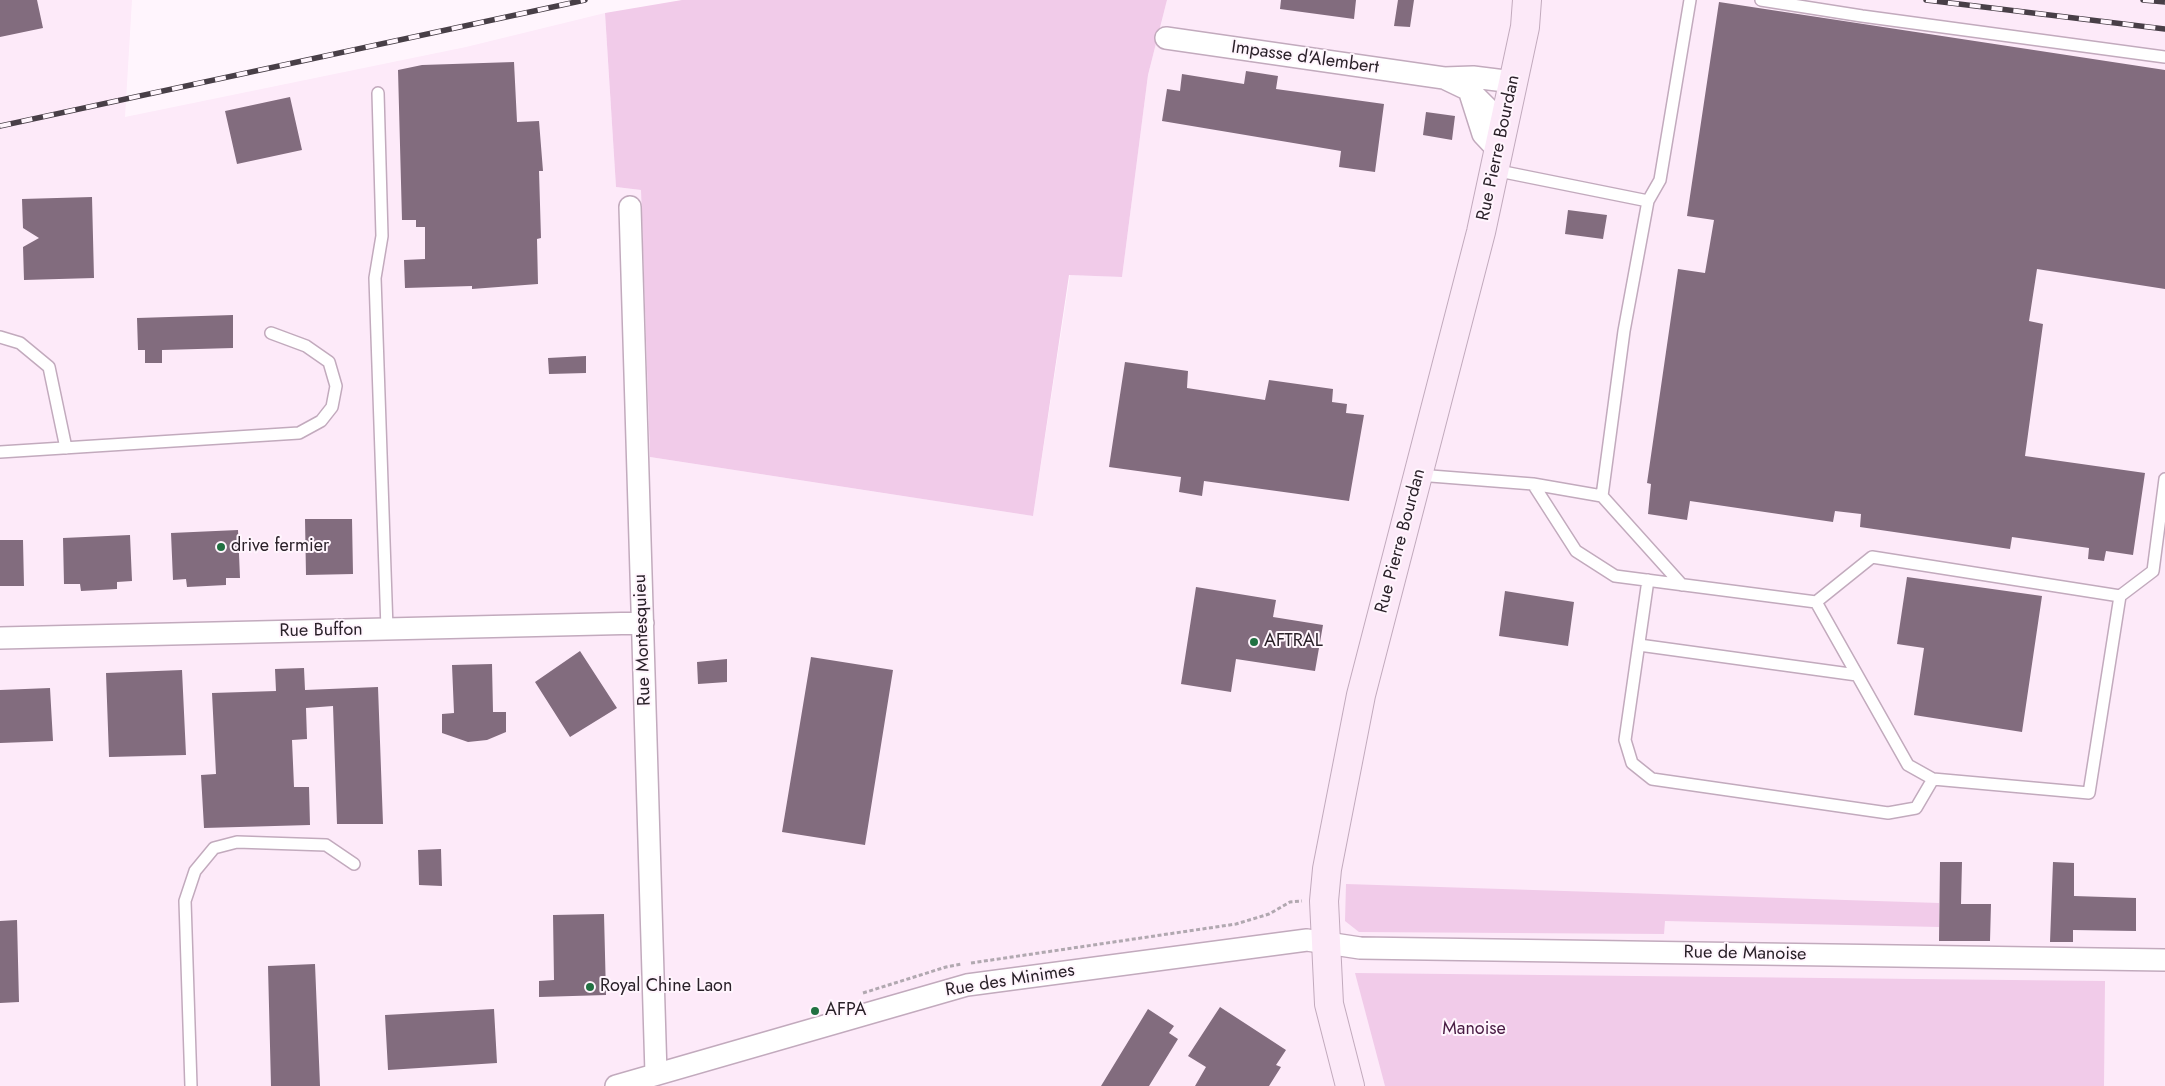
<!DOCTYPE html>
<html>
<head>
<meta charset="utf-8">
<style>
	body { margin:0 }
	canvas { display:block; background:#fff5fd }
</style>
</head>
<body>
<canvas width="2165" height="1086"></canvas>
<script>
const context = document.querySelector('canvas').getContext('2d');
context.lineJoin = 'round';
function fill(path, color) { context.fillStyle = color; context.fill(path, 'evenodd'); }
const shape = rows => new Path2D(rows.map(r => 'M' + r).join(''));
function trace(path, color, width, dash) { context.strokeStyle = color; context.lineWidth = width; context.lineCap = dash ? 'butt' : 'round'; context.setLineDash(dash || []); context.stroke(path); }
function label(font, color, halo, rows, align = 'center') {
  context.font = font + ' Jost,sans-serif'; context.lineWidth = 4; context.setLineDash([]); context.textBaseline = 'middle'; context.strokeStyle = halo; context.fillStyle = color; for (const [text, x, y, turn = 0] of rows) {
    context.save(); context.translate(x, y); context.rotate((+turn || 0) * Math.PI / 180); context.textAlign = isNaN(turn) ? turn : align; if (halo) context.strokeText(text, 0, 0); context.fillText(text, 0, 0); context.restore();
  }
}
fill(shape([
	[0,0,132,0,125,117,466,47,605,13,616,187,641,190,650,457,1033,516,1070,275,1122,277,1148,75,1167,0,2165,0,2165,1086,0,1086]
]), '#fdeaf9');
fill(shape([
	[682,0,1167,0,1148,75,1122,277,1069,275,1033,516,650,457,641,190,616,187,605,13],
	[1346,884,1939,903,1939,927,1665,921,1664,934,1359,932,1345,921],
	[1355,973,2105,981,2104,1086,1385,1086]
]), '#f1cbe9');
fill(shape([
	[0,0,37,0,43,28,0,37],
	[1281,0,1356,0,1354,19,1280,9],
	[1398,0,1414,0,1410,27,1394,26],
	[1719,2,2165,70,2165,289,2037,269,2029,321,2043,324,2025,456,2145,473,2133,555,2106,551,2104,561,2088,559,2089,548,2012,537,2010,549,1860,527,1861,514,1835,511,1833,522,1690,501,1687,520,1648,514,1651,484,1647,483,1678,269,1705,273,1714,220,1687,216],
	[514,62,517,122,539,121,543,171,539,171,541,238,537,239,538,284,472,289,472,286,405,288,404,260,425,259,425,227,416,227,416,220,402,220,398,70,422,65],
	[1246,71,1278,76,1276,89,1384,104,1375,172,1339,167,1341,151,1162,121,1167,89,1180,91,1182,74,1244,84],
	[290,97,302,150,237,164,225,111],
	[1426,112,1455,116,1452,140,1423,135],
	[92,197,94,278,24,280,23,247,39,238,23,228,22,199],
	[1568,210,1607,215,1603,239,1565,234],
	[233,315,233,348,162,350,162,363,145,363,145,350,138,350,137,318],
	[586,356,586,373,549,374,548,358],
	[1125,362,1188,371,1187,388,1265,400,1269,380,1333,389,1332,402,1347,404,1346,413,1364,415,1349,501,1204,481,1202,496,1179,492,1181,477,1109,467],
	[305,519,352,519,353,574,306,575],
	[238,530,240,578,226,578,226,585,187,587,186,579,173,580,171,533],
	[130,535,132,581,117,582,117,589,81,591,80,584,64,584,63,538],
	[0,540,23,540,24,586,0,586],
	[1907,577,2042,596,2022,732,1914,715,1924,648,1897,644],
	[1196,587,1276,600,1273,617,1323,625,1315,671,1236,659,1231,692,1181,684],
	[1505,591,1574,602,1568,646,1499,636],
	[580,651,617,708,570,737,535,682],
	[811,657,893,670,865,845,782,832],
	[727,659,727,682,698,684,697,662],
	[492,664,493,712,506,712,506,732,487,740,468,742,442,733,442,714,454,713,452,665],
	[304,668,305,690,378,687,383,824,337,824,333,706,306,708,307,739,292,740,294,787,309,787,310,825,204,828,201,775,216,774,212,693,276,691,275,669],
	[182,670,186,755,109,757,106,673],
	[50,688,53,741,0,743,0,690],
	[441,849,442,886,419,885,418,850],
	[1940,862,1962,862,1961,904,1991,904,1990,941,1939,941],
	[2053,862,2074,863,2074,896,2136,898,2136,931,2073,930,2073,942,2050,942],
	[604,914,606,995,539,997,539,981,554,980,553,915],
	[17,920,19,1002,0,1003,0,921],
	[315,964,320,1086,271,1086,268,966],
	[1220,1007,1286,1050,1276,1065,1281,1067,1269,1086,1195,1086,1206,1067,1188,1056],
	[494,1009,497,1063,388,1070,385,1015],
	[1148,1009,1174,1026,1169,1033,1178,1039,1149,1086,1101,1086]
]), '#826c7e');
const lane = shape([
	[1761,0,1862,16,2165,57],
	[378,93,382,236,375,278,387,629],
	[1494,170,1648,201],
	[0,337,20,343,49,367,66,448],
	[0,452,299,433,321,421,332,407,336,386,329,362,306,346,271,333],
	[1418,475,1533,484,1602,496,1624,331,1648,201,1660,180,1690,0],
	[1533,484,1576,551,1615,576,1816,602,1908,765,1933,779,2089,793,2120,596,2153,571,2165,479],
	[1602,496,1682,585],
	[1648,580,1625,740,1632,763,1652,779,1888,813,1916,808,1933,779],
	[1816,602,1872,557,2120,596],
	[1639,645,1857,675],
	[191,1086,185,901,195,871,214,848,237,842,326,845,354,864]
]);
const street = shape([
	[1166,38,1444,78,1473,77,1513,82],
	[1446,79,1469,90,1492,113,1506,116],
	[1469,90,1483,134,1498,150],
	[630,207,656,1074],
	[0,638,643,623],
	[616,1086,967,985,1307,940,1360,948,2165,960]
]);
const secondary = shape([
	[1350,1086,1329,1004,1324,901,1327,869,1361,695,1481,232,1525,27,1527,0]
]);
trace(lane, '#c2aabd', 14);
trace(street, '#c2aabd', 24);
trace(secondary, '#c2aabd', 30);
trace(shape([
	[971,963,1236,924,1269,914,1290,902,1302,901],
	[863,993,946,967,962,964]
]), '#b1a8b0', 3, [4, 2.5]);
trace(lane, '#fff', 11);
trace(street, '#fff', 21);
trace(secondary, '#fce9f8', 28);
const rail = shape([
	[1926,0,2165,29],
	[2143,0,2165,2],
	[0,126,585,0]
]);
trace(rail, '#483f47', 5.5);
trace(rail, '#fff5fd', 4, [11]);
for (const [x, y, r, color] of [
	[221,547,5,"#217142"],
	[1254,642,5,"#217142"],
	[590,987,5,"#217142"],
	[815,1011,5,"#217142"]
]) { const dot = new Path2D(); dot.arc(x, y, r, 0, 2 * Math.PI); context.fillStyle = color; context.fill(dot); trace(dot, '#fff5fd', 2); }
label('18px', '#2a2129', '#fff5fd', [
	["Impasse d'Alembert",1305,58,8],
	["Rue Pierre Bourdan",1499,148,-78],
	["Rue Pierre Bourdan",1401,541,-75],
	["Rue Buffon",321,631,-1],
	["Rue Montesquieu",643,640,-92],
	["Rue de Manoise",1745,954,1],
	["Rue des Minimes",1010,981,-9]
]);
label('18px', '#2a2129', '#fff5fd', [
	["drive fermier",231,547],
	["AFTRAL",1264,642],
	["Royal Chine Laon",600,987],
	["AFPA",825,1011]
], 'left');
label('18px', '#4a1c44', '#fff5fd', [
	["Manoise",1474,1030]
]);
</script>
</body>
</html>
